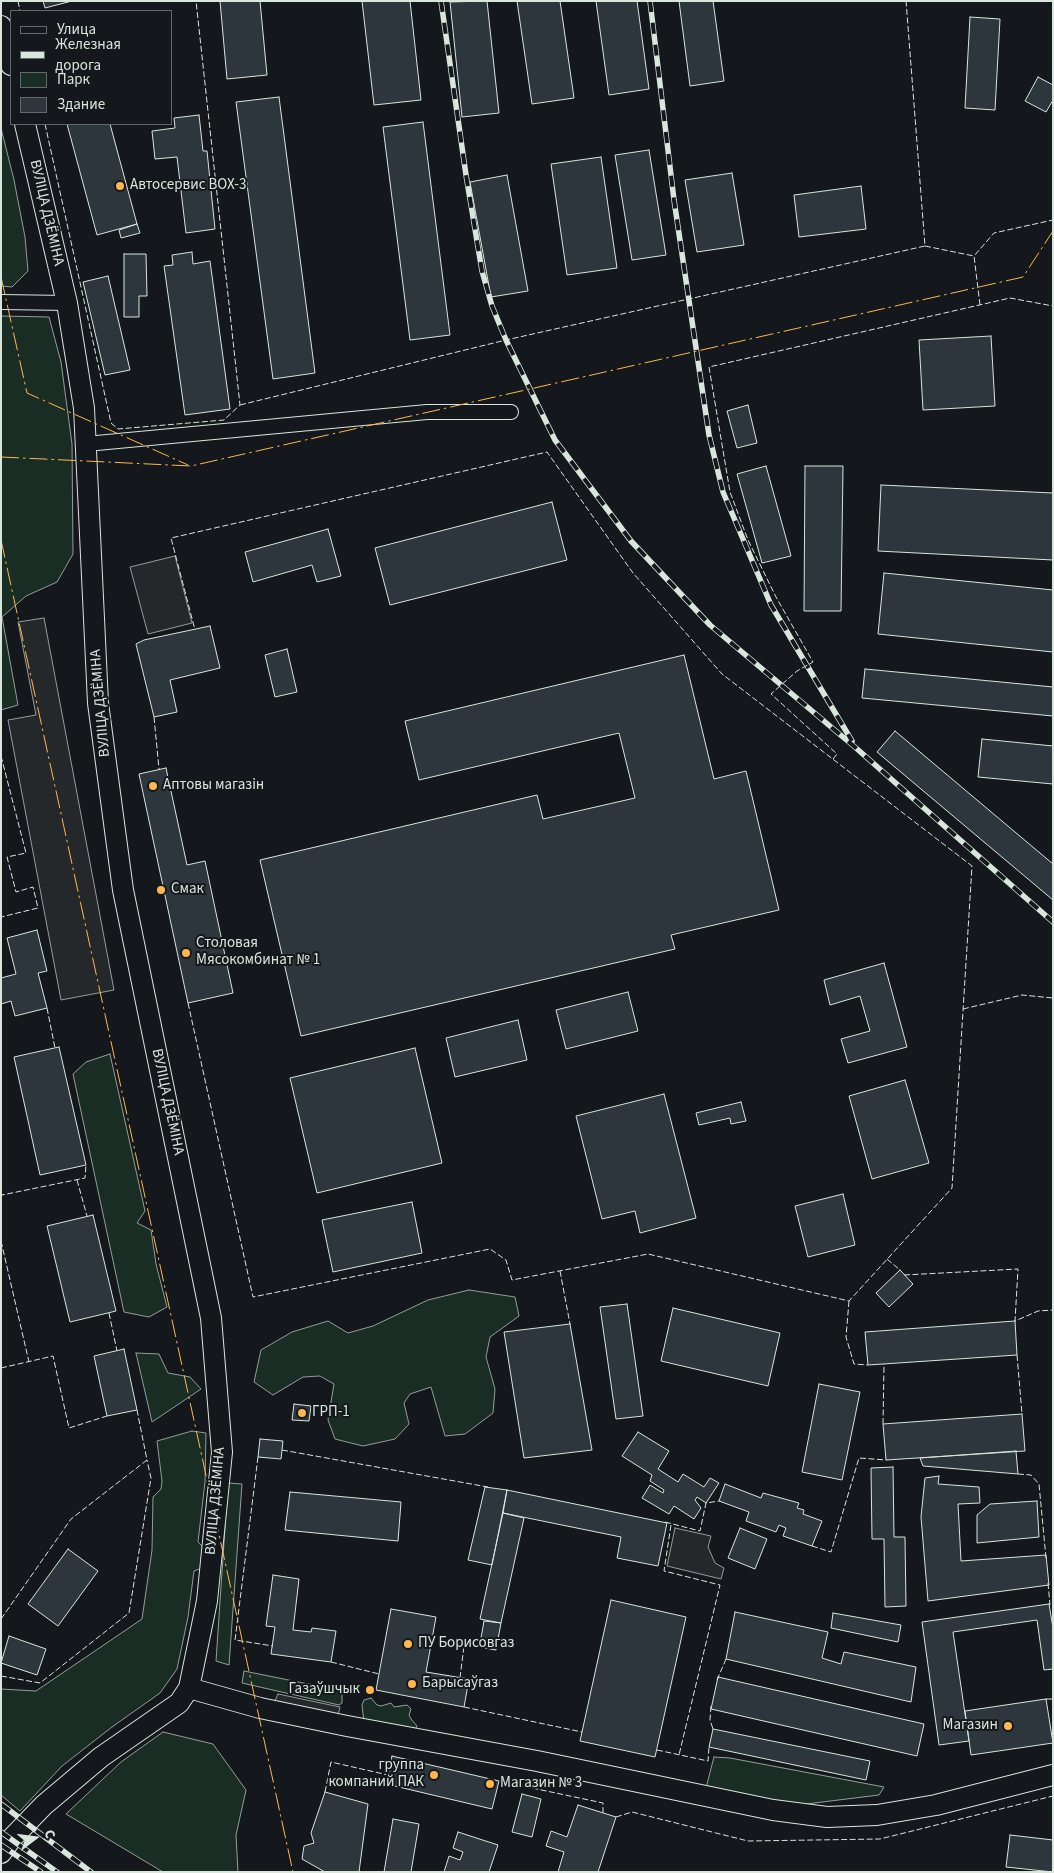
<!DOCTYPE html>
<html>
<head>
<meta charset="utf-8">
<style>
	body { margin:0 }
	#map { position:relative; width:1054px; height:1873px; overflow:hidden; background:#14181c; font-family:"Source Sans 3",sans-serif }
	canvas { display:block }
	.frame { position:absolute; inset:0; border:2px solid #d8e6dc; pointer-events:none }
	.legend { position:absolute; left:10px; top:10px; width:162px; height:115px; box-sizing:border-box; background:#14181c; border:1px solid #626a69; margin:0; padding:6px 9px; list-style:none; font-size:15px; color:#d8e6dc }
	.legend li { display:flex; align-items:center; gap:10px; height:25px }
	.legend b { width:25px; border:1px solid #626a69 }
	.north { position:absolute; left:10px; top:1813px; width:50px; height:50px; -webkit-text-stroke:4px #14181c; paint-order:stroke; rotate:75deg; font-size:14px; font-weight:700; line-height:20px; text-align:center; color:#d8e6dc }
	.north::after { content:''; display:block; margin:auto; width:18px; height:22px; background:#d8e6dc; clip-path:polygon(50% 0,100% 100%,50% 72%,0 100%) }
</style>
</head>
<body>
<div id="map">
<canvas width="1054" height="1873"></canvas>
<div class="frame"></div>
<ul class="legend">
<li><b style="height:6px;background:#14181c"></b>Улица</li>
<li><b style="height:6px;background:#d8e6dc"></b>Железная дорога</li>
<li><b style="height:14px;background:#1a2d24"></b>Парк</li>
<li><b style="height:14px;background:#2c363c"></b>Здание</li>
</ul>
<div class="north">С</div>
</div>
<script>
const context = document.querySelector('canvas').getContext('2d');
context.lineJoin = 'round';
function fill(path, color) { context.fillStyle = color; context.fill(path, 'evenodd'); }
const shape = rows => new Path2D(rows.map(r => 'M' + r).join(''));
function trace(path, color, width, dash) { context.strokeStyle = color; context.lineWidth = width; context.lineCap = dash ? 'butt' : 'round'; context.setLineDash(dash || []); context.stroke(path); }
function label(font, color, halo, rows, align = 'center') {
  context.font = font + ' "Source Sans 3",sans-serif'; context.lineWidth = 4; context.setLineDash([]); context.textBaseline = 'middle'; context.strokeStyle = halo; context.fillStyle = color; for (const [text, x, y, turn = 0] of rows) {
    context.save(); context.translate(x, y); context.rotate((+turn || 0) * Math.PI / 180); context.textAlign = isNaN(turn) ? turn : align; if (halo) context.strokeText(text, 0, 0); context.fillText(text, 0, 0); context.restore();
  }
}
const green = shape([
	[1,128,14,180,25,237,28,271,12,287,1,286,1,128],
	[1,316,49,317,61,362,72,444,73,554,57,582,26,596,2,617,18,705,1,710,1,316],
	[110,1054,145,1211,137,1223,151,1230,156,1264,167,1307,149,1317,124,1312,73,1074,86,1062,110,1054],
	[469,1290,515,1297,519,1316,490,1337,486,1357,495,1389,493,1413,465,1434,445,1436,431,1387,410,1394,404,1403,409,1424,395,1439,363,1446,335,1439,328,1420,334,1384,320,1376,303,1377,273,1395,254,1382,261,1350,292,1332,328,1321,348,1333,373,1326,428,1300,469,1290],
	[136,1353,159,1354,168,1373,190,1377,201,1389,152,1422,136,1353],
	[192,1431,206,1433,205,1482,198,1542,203,1547,202,1568,194,1571,188,1617,177,1669,160,1693,112,1727,62,1766,20,1811,1,1795,1,1689,36,1691,142,1619,152,1550,153,1497,161,1489,162,1481,157,1441,192,1431],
	[228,1483,242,1484,229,1665,216,1661,228,1483],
	[244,1671,338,1690,342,1693,342,1703,339,1705,242,1683,244,1671],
	[371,1698,377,1705,381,1706,391,1703,394,1707,407,1705,411,1709,409,1715,411,1719,417,1726,415,1730,364,1722,362,1705,364,1700,371,1698],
	[163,1732,213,1744,246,1790,236,1835,238,1872,163,1872,66,1814,121,1762,163,1732],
	[714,1757,730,1758,884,1787,879,1795,798,1805,706,1788,714,1757]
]);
fill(green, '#1a2d24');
trace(green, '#939e99', 1);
const parking = shape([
	[175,556,192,623,148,634,130,567,175,556],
	[44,618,114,990,61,1000,8,720,36,715,18,622,44,618],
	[675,1528,711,1536,708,1547,715,1563,724,1568,721,1579,667,1566,675,1528],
	[278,1694,340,1707,337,1719,273,1705,278,1694]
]);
fill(parking, '#24282b');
trace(parking, '#939e99', 1);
const building = shape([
	[43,1,72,1,45,8,43,1],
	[220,1,260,1,267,75,227,79,220,1],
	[362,1,410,1,421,100,374,105,362,1],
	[487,1,499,113,462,117,450,2,487,1],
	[517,1,560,1,574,98,532,104,517,1],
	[596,1,637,1,649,89,609,95,596,1],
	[679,1,713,1,724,81,690,86,679,1],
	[970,17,1000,19,995,110,965,108,970,17],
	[1038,77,1053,85,1053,100,1046,112,1025,101,1038,77],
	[279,97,315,373,273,379,236,102,279,97],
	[199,115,203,151,207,151,215,229,186,233,177,157,155,159,152,131,175,128,174,118,199,115],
	[423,122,450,335,410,340,383,127,423,122],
	[67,124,110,124,137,224,97,235,67,124],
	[649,150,666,255,632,260,615,155,649,150],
	[601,157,617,268,567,275,551,164,601,157],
	[732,173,744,245,697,252,685,180,732,173],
	[507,175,528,291,491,297,470,182,507,175],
	[861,186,866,229,799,237,794,195,861,186],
	[137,224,140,233,121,238,119,230,137,224],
	[192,252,193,264,210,261,230,409,185,415,164,266,173,265,172,255,192,252],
	[124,254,146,254,147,296,139,296,139,317,124,317,124,254],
	[108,276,130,370,105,375,83,282,108,276],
	[991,336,995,406,923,410,919,340,991,336],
	[748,405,757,443,737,448,727,411,748,405],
	[766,466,791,556,762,563,737,474,766,466],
	[805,466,843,466,841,611,804,611,805,466],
	[881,485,1053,493,1053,560,878,551,881,485],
	[552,502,567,560,390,605,375,548,552,502],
	[328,529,341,576,317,582,312,565,253,582,245,552,328,529],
	[884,573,1053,590,1053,652,878,634,884,573],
	[210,626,220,668,170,680,177,712,154,717,136,644,144,640,210,626],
	[287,649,297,692,275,697,265,655,287,649],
	[684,655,714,779,746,771,779,910,671,935,675,949,301,1036,260,860,537,795,543,819,635,798,619,733,419,780,405,721,684,655],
	[865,669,1053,687,1053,716,862,698,865,669],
	[895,731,1053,864,1053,900,877,752,895,731],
	[982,739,1053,746,1053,784,978,777,982,739],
	[166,768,187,865,205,861,233,993,188,1003,139,774,166,768],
	[37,930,47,971,38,973,47,1008,15,1016,11,1001,1,1004,1,978,16,974,7,938,37,930],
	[884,963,907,1047,848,1063,841,1039,870,1031,860,996,830,1005,824,980,884,963],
	[628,992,638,1031,566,1049,556,1010,628,992],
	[518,1020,527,1060,455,1077,446,1038,518,1020],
	[59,1047,86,1165,40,1175,14,1057,59,1047],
	[415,1048,442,1163,317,1193,290,1078,415,1048],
	[905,1080,929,1163,872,1179,849,1096,905,1080],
	[664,1094,696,1218,640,1233,635,1211,602,1219,576,1116,664,1094],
	[741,1102,746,1121,731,1124,730,1118,699,1125,696,1113,741,1102],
	[843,1194,855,1245,808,1257,795,1206,843,1194],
	[412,1202,422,1253,333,1272,322,1220,412,1202],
	[93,1215,116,1311,70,1322,47,1226,93,1215],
	[900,1270,913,1284,889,1307,876,1293,900,1270],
	[627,1304,643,1416,616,1419,600,1307,627,1304],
	[673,1308,780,1333,768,1386,661,1361,673,1308],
	[1015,1321,1017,1355,868,1365,865,1332,1015,1321],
	[570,1324,592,1450,524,1458,504,1332,570,1324],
	[124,1349,137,1410,107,1416,94,1356,124,1349],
	[819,1384,860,1392,842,1480,802,1472,819,1384],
	[294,1404,311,1406,309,1421,292,1420,294,1404],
	[1022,1414,1025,1451,886,1460,883,1424,1022,1414],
	[638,1432,669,1451,658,1469,678,1482,683,1474,704,1487,710,1478,719,1483,706,1503,697,1497,695,1500,701,1508,694,1519,674,1506,669,1514,642,1498,650,1485,663,1493,664,1490,650,1481,652,1475,622,1456,638,1432],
	[260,1439,283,1441,281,1459,258,1457,260,1439],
	[1016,1451,1018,1474,923,1466,920,1458,1016,1451],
	[893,1467,894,1537,905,1537,906,1606,885,1607,884,1539,872,1539,871,1468,893,1467],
	[939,1476,938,1484,979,1487,980,1503,958,1504,961,1561,1046,1555,1049,1585,928,1601,921,1517,925,1478,939,1476],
	[725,1484,761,1498,763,1493,799,1503,797,1508,804,1510,803,1514,822,1521,812,1546,783,1536,786,1528,779,1525,776,1532,746,1521,749,1512,719,1501,725,1484],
	[485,1487,507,1490,492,1565,468,1560,485,1487],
	[507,1490,667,1523,658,1566,617,1558,621,1537,503,1513,507,1490],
	[290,1492,401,1502,398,1541,285,1530,290,1492],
	[1037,1501,1039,1537,977,1543,977,1515,990,1504,1037,1501],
	[503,1513,524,1518,501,1623,480,1619,503,1513],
	[740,1528,767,1539,755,1569,728,1558,740,1528],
	[68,1549,98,1571,58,1626,28,1604,68,1549],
	[273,1575,299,1579,293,1630,311,1632,312,1628,336,1631,331,1662,271,1654,275,1627,266,1626,273,1575],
	[611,1600,686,1617,655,1757,580,1741,611,1600],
	[1049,1604,1053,1628,1053,1669,1044,1670,1037,1620,953,1632,969,1741,939,1745,922,1622,1049,1604],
	[391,1609,436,1617,426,1672,469,1679,464,1707,376,1690,391,1609],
	[735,1612,828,1632,822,1658,841,1664,844,1652,916,1667,911,1702,726,1659,735,1612],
	[833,1613,901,1625,898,1642,831,1628,833,1613],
	[484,1621,501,1623,496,1650,485,1648,487,1639,481,1638,484,1621],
	[9,1636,46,1649,37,1675,1,1663,9,1636],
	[718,1677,924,1724,917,1756,711,1709,718,1677],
	[1046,1699,1053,1743,971,1755,965,1711,1046,1699],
	[713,1729,870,1761,866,1780,709,1747,713,1729],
	[392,1756,499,1781,492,1809,386,1784,392,1756],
	[325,1792,368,1804,359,1872,325,1872,302,1859,304,1846,314,1843,311,1833,325,1792],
	[522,1794,541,1799,532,1837,512,1832,522,1794],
	[578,1805,616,1817,598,1872,558,1872,564,1852,546,1846,551,1831,567,1837,578,1805],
	[393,1819,419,1824,411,1872,384,1872,393,1819],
	[458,1832,498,1845,489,1872,444,1872,449,1856,460,1860,463,1852,453,1848,458,1832],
	[1010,1835,1053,1840,1053,1872,1006,1867,1010,1835]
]);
fill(building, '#2c363c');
trace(building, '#d8e6dc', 1);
const street = shape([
	[1,302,67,303],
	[86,444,427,412,511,412]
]);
const secondary = shape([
	[1,26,11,65],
	[189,1688,260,1708,347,1726,537,1761,773,1810,827,1817,877,1815,936,1805,1053,1775],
	[1,1853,11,1839,44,1805,101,1757,179,1703,189,1688,207,1601,222,1452,211,1318,123,890,116,838,98,703,84,408,67,303,25,124]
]);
trace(street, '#d8e6dc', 16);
trace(secondary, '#d8e6dc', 22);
trace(street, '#14181c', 14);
trace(secondary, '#14181c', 20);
const rail = shape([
	[441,1,466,175,482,271,492,306,506,340,555,440,631,541,710,625,856,748,1053,922],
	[650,1,674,200,709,435,723,492,771,605,852,741],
	[1,1804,91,1872],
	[1,1832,57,1872],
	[1,1845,41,1872]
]);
trace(rail, '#d8e6dc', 5.5);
trace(rail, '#14181c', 4, [11]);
trace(shape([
	[18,1,20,11],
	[45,124,111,423,118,429,224,420,240,405,196,1],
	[925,246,974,256],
	[980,305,974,256,994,233,1053,220],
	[240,405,506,340,925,246,906,1],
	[154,717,159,769],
	[1,756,26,853,7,857,16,892,33,887,38,908,1,917],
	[833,759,837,754,771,694,797,671,813,662,776,597,748,540,730,492,709,367,1010,298,1053,306],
	[188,1003,253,1297,490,1249,506,1260,512,1280,648,1254,849,1301,952,1188,972,866,722,674,633,573,547,452,171,538,195,630],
	[47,1008,55,1048],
	[963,1009,1022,995,1053,998],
	[77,1180,87,1216],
	[1,1192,2,1195,85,1178,86,1165],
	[1,1241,29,1362],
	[887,1259,900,1270],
	[560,1271,570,1324],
	[904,1275,1018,1269,1015,1321,1038,1311,1053,1310],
	[849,1301,846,1337,854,1364,868,1365],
	[109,1313,117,1351],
	[1017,1355,1022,1414],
	[1,1368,53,1356,69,1428,107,1416],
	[883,1424,884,1364],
	[282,1450,488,1487],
	[258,1457,235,1640,273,1646],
	[1018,1474,1031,1475,1039,1484,1046,1558],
	[665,1522,700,1531,706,1503,719,1501],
	[671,1525,664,1571,720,1585,679,1755],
	[812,1546,831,1552,859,1458,886,1460],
	[1048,1583,1050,1605],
	[1,1619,71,1519,147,1460,137,1410],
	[331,1662,379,1674],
	[1,1676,40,1683,129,1613,151,1478,147,1460],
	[460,1678,464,1646,481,1638],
	[717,1680,726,1659],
	[1046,1699,1053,1699],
	[711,1706,710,1720,713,1729],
	[464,1707,582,1732],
	[657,1750,708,1761,709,1747],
	[499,1781,603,1803,603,1813],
	[325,1792,331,1762,388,1775],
	[616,1817,632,1812,748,1841,880,1839,1053,1796]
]), '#d8e6dc', 1, [6, 2.5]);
trace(shape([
	[1,277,27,393,188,465],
	[1,457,191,466,1023,277,1053,231],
	[1,540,293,1872]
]), '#ffb74d', 1, [18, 4, 2.5, 4]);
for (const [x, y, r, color] of [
	[120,186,5,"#ffb74d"],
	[153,786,5,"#ffb74d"],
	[161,890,5,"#ffb74d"],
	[186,953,5,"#ffb74d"],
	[302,1413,5,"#ffb74d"],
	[408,1644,5,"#ffb74d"],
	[412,1684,5,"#ffb74d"],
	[370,1690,5,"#ffb74d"],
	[1008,1726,5,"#ffb74d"],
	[434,1775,5,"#ffb74d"],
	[490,1784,5,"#ffb74d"]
]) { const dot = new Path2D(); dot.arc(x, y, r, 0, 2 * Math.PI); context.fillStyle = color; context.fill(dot); trace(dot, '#14181c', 2); }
label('15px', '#d8e6dc', '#14181c', [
	["Автосервис BOX-3",130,186],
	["Аптовы магазін",163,786],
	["Смак",171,890],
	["Столовая",196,944],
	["Мясокомбинат № 1",196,961],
	["ГРП-1",312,1413],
	["ПУ Борисовгаз",418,1644],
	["Барысаўгаз",422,1684],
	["Газаўшчык",360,1690,"right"],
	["Магазин",998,1726,"right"],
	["группа",424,1766,"right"],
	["компаний ПАК",424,1783,"right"],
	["Магазин № 3",500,1784]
], 'left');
label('15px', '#d8e6dc', '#14181c', [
	["ВУЛІЦА ДЗЁМІНА",46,213,77],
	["ВУЛІЦА ДЗЁМІНА",101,703,-95],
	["ВУЛІЦА ДЗЁМІНА",167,1102,78],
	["ВУЛІЦА ДЗЁМІНА",216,1501,-85]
]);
</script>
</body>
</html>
